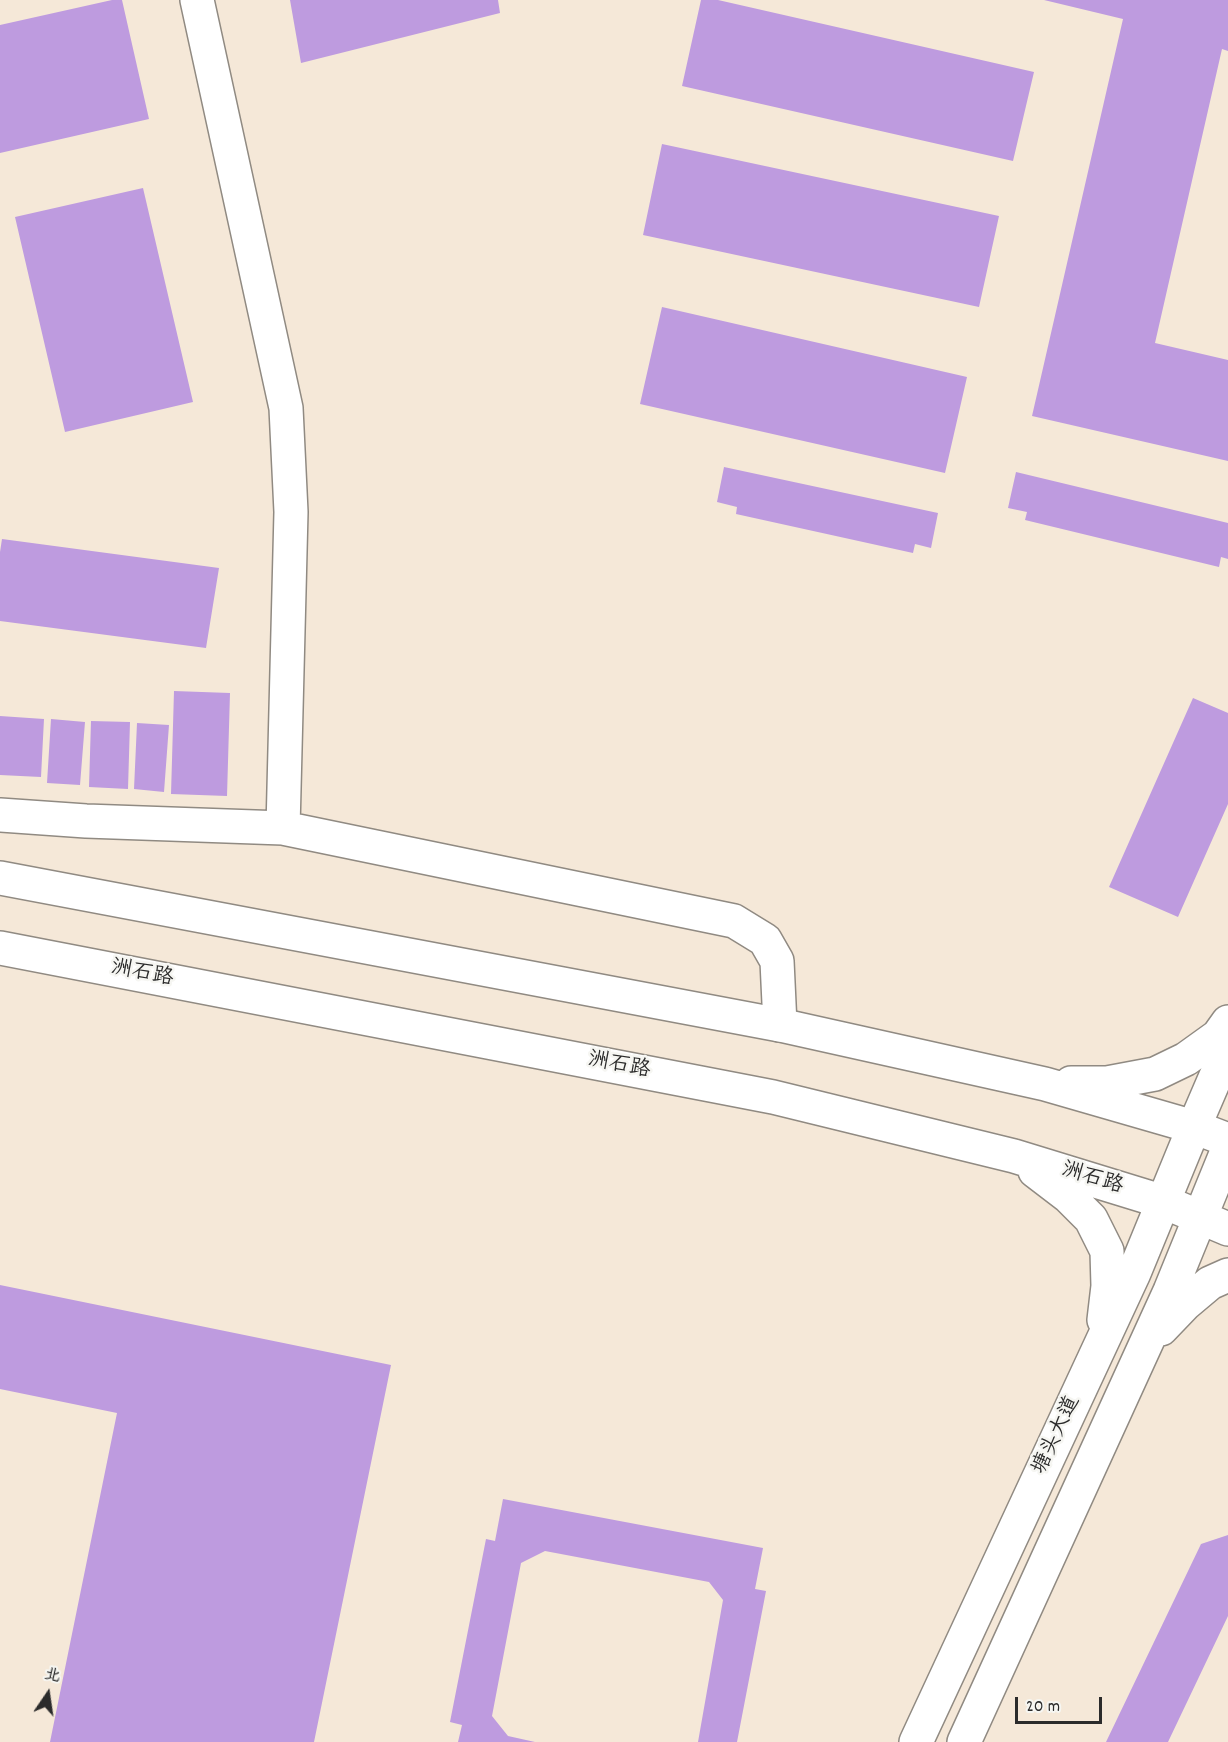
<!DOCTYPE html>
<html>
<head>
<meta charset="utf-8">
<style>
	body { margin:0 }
	#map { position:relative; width:1228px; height:1742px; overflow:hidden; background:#f5e8d8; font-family:Dekko,"LXGW WenKai TC",sans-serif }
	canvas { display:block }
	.north { position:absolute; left:18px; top:1664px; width:60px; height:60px; -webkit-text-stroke:4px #f6f6f2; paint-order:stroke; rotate:13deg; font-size:16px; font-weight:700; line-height:24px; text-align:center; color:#2b2b2b }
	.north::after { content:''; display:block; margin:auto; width:21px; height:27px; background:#2b2b2b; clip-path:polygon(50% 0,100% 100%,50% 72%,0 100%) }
	.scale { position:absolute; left:1015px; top:1697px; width:87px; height:27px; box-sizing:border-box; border:3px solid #2b2b2b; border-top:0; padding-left:8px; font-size:18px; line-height:21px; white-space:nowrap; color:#2b2b2b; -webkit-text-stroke:4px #f6f6f2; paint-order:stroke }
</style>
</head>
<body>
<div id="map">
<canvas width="1228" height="1742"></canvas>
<div class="north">北</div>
<div class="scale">20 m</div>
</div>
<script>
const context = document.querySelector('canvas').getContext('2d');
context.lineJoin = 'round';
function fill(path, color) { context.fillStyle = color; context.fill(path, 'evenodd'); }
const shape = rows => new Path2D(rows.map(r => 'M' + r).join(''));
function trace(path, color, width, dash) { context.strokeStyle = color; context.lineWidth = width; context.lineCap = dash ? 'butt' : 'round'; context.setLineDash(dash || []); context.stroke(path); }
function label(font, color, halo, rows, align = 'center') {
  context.font = font + ' Dekko,"LXGW WenKai TC",sans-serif'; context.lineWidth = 5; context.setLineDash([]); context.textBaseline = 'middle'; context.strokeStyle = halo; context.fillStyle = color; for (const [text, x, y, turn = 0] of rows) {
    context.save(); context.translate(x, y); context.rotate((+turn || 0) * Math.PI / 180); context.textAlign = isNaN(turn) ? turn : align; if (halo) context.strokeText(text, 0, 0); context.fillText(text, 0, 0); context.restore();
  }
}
fill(shape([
	[112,0,122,0,149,119,0,153,0,25],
	[290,0,498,0,500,13,301,63],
	[701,0,718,0,1034,72,1013,161,682,86],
	[1044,0,1228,0,1228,51,1222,49,1155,343,1228,360,1228,461,1032,416,1123,19],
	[662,144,999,216,979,307,643,235],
	[143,188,193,402,65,432,15,217],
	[662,307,967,377,945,473,640,404],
	[724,467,938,513,931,548,915,544,913,553,736,514,737,507,717,502],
	[1016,472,1228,523,1228,559,1221,557,1219,567,1025,520,1027,512,1008,508],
	[2,539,219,568,206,648,0,621,0,552],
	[174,691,230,693,227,796,171,794],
	[1193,698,1228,713,1228,804,1178,917,1109,887],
	[0,716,44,719,41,777,0,775],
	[51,719,85,722,80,785,47,783],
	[91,721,130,722,128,789,89,787],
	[137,723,169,725,164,792,134,789],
	[0,1285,391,1365,314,1742,50,1742,117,1413,0,1389],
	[503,1499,763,1548,755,1589,766,1591,737,1742,698,1742,723,1600,709,1582,545,1551,521,1563,492,1716,508,1736,535,1742,458,1742,462,1725,450,1722,486,1539,495,1541],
	[1228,1535,1228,1616,1168,1742,1106,1742,1201,1544]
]), '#be9bdf');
const minor = shape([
	[197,0,286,408,291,512,283,828],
	[0,815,86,821,283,828,734,921,765,940,777,961,780,1025],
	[1194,1127,1228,1048]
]);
const major = shape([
	[0,878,780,1025,1045,1084,1194,1127,1228,1140],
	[0,948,773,1097,1014,1156,1164,1202,1228,1229],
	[1071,1083,1107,1083,1155,1074,1186,1059,1218,1036,1228,1022],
	[1035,1171,1069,1197,1091,1219,1107,1251,1108,1286,1104,1320],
	[1161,1329,1185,1304,1210,1283,1228,1275],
	[916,1742,1134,1273,1194,1127],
	[964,1742,1170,1291,1228,1149]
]);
trace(minor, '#908a82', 36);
trace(major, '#908a82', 36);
trace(minor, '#fff', 33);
trace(major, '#fff', 33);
label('21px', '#2b2b2b', '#f6f6f2', [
	["洲石路",142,975,11],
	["洲石路",619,1067,11],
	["洲石路",1092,1180,17],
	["塘头大道",1058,1436,-65]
]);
</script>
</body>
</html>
